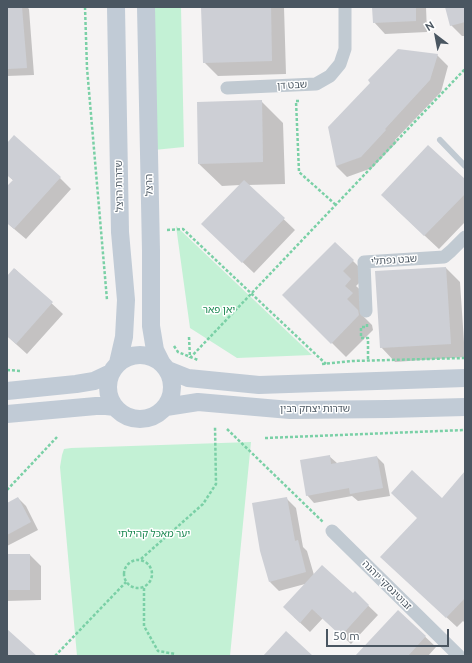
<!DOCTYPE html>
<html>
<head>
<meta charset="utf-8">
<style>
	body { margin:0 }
	#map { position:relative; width:472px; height:663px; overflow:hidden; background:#f5f3f3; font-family:Ubuntu,sans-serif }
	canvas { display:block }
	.frame { position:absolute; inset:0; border:8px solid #4a5661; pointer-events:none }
	.north { position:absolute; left:416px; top:16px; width:40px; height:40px; -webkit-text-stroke:3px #fff; paint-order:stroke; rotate:328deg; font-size:11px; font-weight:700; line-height:16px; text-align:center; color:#4a5661 }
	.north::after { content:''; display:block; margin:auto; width:14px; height:18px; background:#4a5661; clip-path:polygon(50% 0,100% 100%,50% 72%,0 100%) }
	.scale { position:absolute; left:326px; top:629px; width:123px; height:18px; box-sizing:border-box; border:2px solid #4a5661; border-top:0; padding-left:5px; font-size:12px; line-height:14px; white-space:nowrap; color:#4a5661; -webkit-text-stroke:3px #fff; paint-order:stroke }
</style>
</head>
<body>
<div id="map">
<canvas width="472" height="663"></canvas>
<div class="frame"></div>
<div class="north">N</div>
<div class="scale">50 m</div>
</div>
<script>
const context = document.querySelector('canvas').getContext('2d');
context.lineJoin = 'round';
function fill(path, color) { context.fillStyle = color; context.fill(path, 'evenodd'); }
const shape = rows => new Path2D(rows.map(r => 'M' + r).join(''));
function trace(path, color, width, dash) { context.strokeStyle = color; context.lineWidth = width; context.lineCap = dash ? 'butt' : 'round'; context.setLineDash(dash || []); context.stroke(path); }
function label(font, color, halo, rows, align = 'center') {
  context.font = font + ' Ubuntu,"Noto Sans Hebrew",sans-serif'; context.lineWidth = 3; context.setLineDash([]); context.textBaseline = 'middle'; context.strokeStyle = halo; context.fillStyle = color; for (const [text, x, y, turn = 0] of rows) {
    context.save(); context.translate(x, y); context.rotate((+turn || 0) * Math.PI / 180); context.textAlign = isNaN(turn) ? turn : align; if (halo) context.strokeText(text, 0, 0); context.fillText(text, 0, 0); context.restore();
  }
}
fill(shape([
	[149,7,181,7,184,147,154,150],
	[176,226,312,355,237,358,190,328],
	[251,442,230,656,77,656,60,467,62,455,64,449,71,448]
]), '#c3f1d5');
fill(shape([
	[7,7,27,7,29,9,34,75,7,76],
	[202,7,284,7,286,74,218,76,204,62],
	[373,7,426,7,427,32,385,34,374,22],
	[446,7,465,7,465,36,462,36,451,25],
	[437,55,448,66,441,92,395,140,397,142,372,168,347,177,336,166],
	[261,101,283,123,285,184,248,185,295,230,254,273,214,235,240,185,222,186,199,164],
	[7,144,60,178,71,189,26,239,7,223,7,188,14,181,7,175],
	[465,181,465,222,439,249,396,209],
	[335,243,367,275,356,286,365,294,359,300,366,308,361,314,372,325,373,330,346,357,284,295],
	[446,268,460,282,465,357,395,362,381,347,376,272],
	[15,269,63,314,27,354,7,336,7,278],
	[329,456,337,463,377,457,384,464,390,496,358,501,352,496,314,503,307,495],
	[465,472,465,623,463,621,457,627,392,567,442,499],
	[18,498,26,506,38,530,7,546,7,504],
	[286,498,296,508,303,547,307,551,314,575,353,595,355,593,378,615,351,644,323,618,310,632,294,617,305,584,279,591,270,582],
	[7,555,30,555,41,566,41,600,7,601],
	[398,611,436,647,428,656,357,656]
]), '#0003');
fill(shape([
	[7,7,22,7,27,68,7,69],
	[201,7,271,7,272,61,203,63],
	[372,7,416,7,416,21,373,23],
	[445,7,465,7,465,22,450,26],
	[398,49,438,54,430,80,385,129,386,130,361,157,336,166,328,127,370,83,368,80],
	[262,100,263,162,198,164,197,102],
	[14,135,61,177,14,229,7,223,7,186,13,180,7,175,7,143],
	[428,145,465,179,465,194,424,236,381,195],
	[244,180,285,218,242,263,201,224],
	[335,242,354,260,343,271,351,279,345,286,353,293,347,299,358,310,359,315,331,344,282,295],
	[446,267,451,344,380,348,375,271],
	[14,268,53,302,16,344,7,336,7,276],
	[330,455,331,464,377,456,383,488,350,494,349,488,306,496,300,460],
	[412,470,442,498,465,471,465,598,446,618,380,557,417,518,391,493],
	[18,497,31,522,7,535,7,503],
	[287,497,295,541,298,540,306,572,269,582,260,551,252,503],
	[7,554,30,554,30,590,7,590],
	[322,565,353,593,355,591,369,605,341,636,312,609,300,623,283,607],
	[398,610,426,636,408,656,355,656],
	[7,629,37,656,7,656],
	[286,631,313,656,263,656]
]), '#cdcfd5');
trace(shape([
	[85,7,87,68,107,300],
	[299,101,296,101,299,172,336,205],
	[167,230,183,229,326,364],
	[367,324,367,327,361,327,361,338,368,338,368,360],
	[189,337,190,358],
	[174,346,178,352,198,360],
	[190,358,465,69],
	[322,364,352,361,465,358],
	[7,370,21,371],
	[227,429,323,522],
	[265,438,465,430],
	[7,490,57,437],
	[141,559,203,504,216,484,215,426],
	'124 574a14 14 0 1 1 28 0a14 14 0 1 1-28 0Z',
	[144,588,144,626,158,651,175,654,175,656],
	[55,656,126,582]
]), '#7ad0a6', 2.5, [3, 2]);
trace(shape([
	[440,140,465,166]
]), '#c1cad2', 6);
trace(shape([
	[227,88,316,84,330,76,340,64,345,49,345,7],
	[366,311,364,262,444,257,451,251,465,237],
	[332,531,459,656]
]), '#c1cad2', 13);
trace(shape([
	[116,7,120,232,126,300,124,337,118,363],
	[146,7,151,251,151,326,155,350,161,362],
	'108 387a32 32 0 1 1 64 0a32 32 0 1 1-64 0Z',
	[168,370,188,378,259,385,465,378],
	[7,391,76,384,94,381,111,373],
	[166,407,198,402,290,410,388,409,465,407],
	[7,414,96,406,106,406,115,407]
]), '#c1cbd6', 18);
label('10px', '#4a5661', '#fff', [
	["שבט דן",292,85,-3],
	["הרצל",149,185,-91],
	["שדרות הרצל",119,186,-91],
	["שבט נפתלי",394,260,-4],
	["שדרות יצחק רבין",315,409],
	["זבוטינסקי יוהנה",387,585,45]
]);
label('10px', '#17864f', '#fff', [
	["יאן פאר",219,310],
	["יער מאכל קהילתי",154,534]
]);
</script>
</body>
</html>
